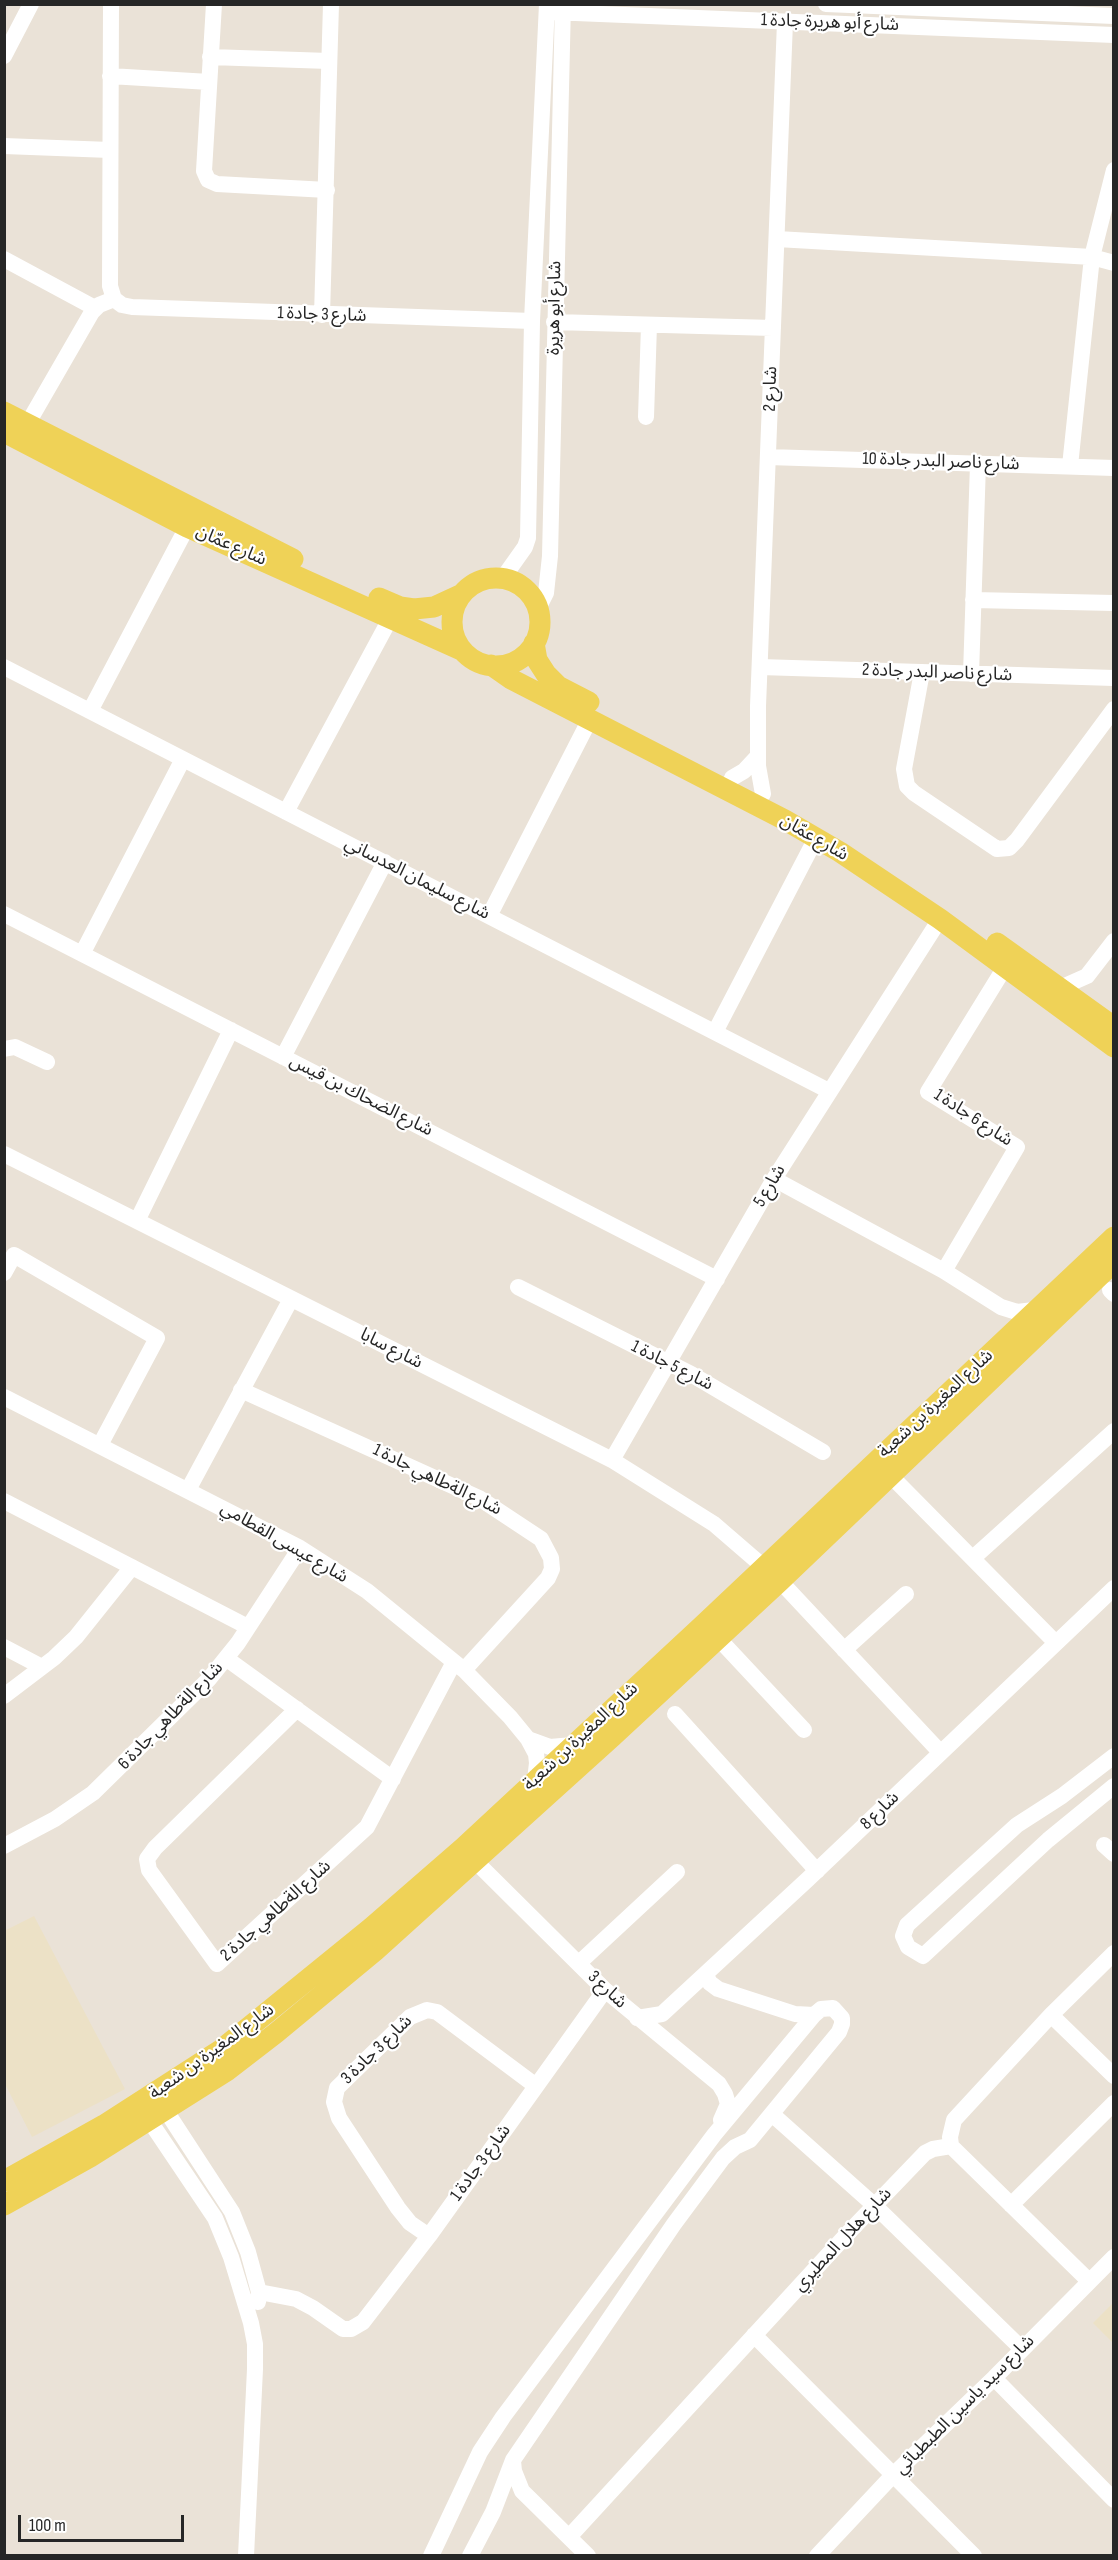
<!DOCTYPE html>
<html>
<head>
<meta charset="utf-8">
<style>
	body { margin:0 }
	#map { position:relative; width:1118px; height:2560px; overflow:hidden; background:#eae2d7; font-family:"Sofia Sans Condensed",sans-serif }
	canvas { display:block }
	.frame { position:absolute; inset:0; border:6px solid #262626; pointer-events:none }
	.scale { position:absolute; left:18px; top:2515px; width:166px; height:27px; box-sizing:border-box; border:3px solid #262626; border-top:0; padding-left:8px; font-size:18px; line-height:21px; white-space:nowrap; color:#262626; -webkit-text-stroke:4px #fff; paint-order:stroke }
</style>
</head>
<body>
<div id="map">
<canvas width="1118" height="2560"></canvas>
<div class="frame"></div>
<div class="scale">100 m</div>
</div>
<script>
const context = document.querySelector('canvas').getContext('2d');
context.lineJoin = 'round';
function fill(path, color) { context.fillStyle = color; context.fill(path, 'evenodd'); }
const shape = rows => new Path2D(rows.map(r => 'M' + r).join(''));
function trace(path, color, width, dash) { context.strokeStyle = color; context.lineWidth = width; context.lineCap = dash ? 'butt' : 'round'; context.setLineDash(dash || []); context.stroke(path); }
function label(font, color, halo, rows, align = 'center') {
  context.font = font + ' "Sofia Sans Condensed","Noto Sans Arabic",sans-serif'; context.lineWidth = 4.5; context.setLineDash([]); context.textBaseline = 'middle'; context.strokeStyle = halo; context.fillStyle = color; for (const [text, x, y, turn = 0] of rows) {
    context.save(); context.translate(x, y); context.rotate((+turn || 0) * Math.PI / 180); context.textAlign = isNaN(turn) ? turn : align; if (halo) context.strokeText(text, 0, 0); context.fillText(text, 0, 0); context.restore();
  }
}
fill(shape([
	[34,1916,125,2089,32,2137,5,2084,4,1931],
	[1113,2303,1113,2343,1093,2323]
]), '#ece1c6');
trace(shape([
	[111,4,110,286,114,299],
	[214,4,204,171,208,180,217,184,327,190],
	[826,4,1114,16],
	[551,12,1114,35],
	[4,56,31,4],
	[210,57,329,61],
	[110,76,209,82],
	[4,146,110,150],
	[777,239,1092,257,1114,263],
	[4,259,95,308],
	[114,299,122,305,132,307,532,321],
	[322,315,331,4],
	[554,322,773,328],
	[646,417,649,325],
	[28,423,92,312,99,305,114,299],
	[768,457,1114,468],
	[1070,466,1092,257,1114,170],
	[503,578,525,547,528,538,532,321,547,4],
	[973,600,1114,603],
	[538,609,546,593,550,556,563,4],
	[4,667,829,1091],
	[760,667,1114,678],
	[922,672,904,769,907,786,914,793,997,849,1009,848,1017,840,1114,709],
	[971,674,978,464],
	[90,711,187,527],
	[732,778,744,771,758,756],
	[763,794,758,766,758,706,785,22],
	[286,812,391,617],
	[4,914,717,1279],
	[489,916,590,719],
	[82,954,183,759],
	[1060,988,1087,976,1114,941],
	[715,1032,816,838],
	[4,1049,15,1047,47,1062],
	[283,1057,385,862],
	[4,1154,612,1460,714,1524,780,1581,940,1752],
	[774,1179,944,1271,1001,1307,1017,1312,1034,1310],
	[137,1221,231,1030],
	[944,1271,1017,1147,928,1092,1005,967],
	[4,1273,14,1255,157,1338,100,1445],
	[518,1287,691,1374,823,1452],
	[1110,1290,1114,1294],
	[241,1390,479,1498,541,1539,551,1558,552,1569,548,1578,464,1670],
	[4,1397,300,1548,367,1591,464,1670,510,1717,528,1739,536,1754,537,1763,535,1780],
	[612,1460,774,1179,940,919],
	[889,1474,1055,1642],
	[188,1490,291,1299],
	[4,1501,248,1627],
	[973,1558,1114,1431],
	[718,1638,804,1730],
	[4,1647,42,1667],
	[844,1650,906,1594],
	[227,1659,393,1779],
	[4,1696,54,1658,76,1637,132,1567],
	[297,1709,155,1848,147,1859,149,1870,217,1964,367,1827,454,1662],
	[675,1714,817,1871],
	[528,1739,550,1747,573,1745],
	[1114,1756,1062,1796,1017,1825,907,1925,903,1936,908,1947,923,1956,1048,1840,1114,1786],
	[1104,1845,1114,1854],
	[4,1846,55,1819,93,1793,209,1679,238,1643,300,1548],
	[467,1853,605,1990,719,2084,725,2094,728,2104,721,2120],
	[579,1963,677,1872],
	[705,1974,710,1983,718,1989,795,2014,814,2015],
	[1051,2015,1114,2076],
	[637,2018,662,2014,807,1880,1114,1588],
	[159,2100,232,2212,248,2252,259,2292,258,2302],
	[143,2111,215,2218,231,2257,251,2323,255,2344,255,2369,246,2556],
	[773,2115,874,2205,1022,2349],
	[951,2146,950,2137,954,2120,1051,2015,1114,1953],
	[951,2146,1089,2281],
	[1011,2205,1114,2103],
	[429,2236,410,2223,398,2208,339,2118,334,2102,337,2088,410,2017,427,2010,437,2012,536,2086],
	[259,2292,296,2299,313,2308,343,2329,351,2329,363,2322,429,2236,605,1990],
	[754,2335,974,2556],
	[994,2378,1114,2500],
	[513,2461,514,2471,522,2491,588,2556],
	[569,2537,850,2231,925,2153,933,2149,951,2146],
	[431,2556,480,2452,503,2417,714,2135,814,2015,821,2009,833,2008,842,2018,842,2024,839,2032,750,2140,735,2147,723,2158,674,2224,513,2460,493,2512,470,2556],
	[817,2556,894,2474,994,2378,1114,2257]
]), '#fff', 16);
trace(shape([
	[4,412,293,559],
	[4,432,187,527,461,650],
	'452 622a44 44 0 1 1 88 0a44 44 0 1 1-88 0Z',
	[379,598,400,607,414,609,434,607,460,595],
	[534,643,537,660,546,674,558,686,589,702],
	[491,665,511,679,785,820,840,852,940,919,1114,1047],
	[997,943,1114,1027],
	[4,2181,104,2125,222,2049,371,1928,463,1848,702,1626,1114,1237],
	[4,2205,90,2157,228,2070,276,2033,375,1951,612,1737,780,1581,1114,1262]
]), '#efd257', 21);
label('18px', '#262626', '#fff', [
	["شارع أبو هريرة جادة 1",830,23,2],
	["شارع أبو هريرة",555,308,-89],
	["شارع 3 جادة 1",322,315,2],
	["شارع 2",771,389,-88],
	["شارع ناصر البدر جادة 10",941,462,2],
	["شارع عمّان",231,546,24],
	["شارع ناصر البدر جادة 2",937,673,2],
	["شارع عمّان",814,838,30],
	["شارع سليمان العدساني",417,879,27],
	["شارع الضحاك بن قيس",361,1096,27],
	["شارع 6 جادة 1",973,1118,33],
	["شارع 5",770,1186,-60],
	["شارع سابا",391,1349,27],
	["شارع 5 جادة 1",672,1366,27],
	["شارع المغيرة بن شعبة",936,1404,-43],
	["شارع الةطاهي جادة 1",437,1480,26],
	["شارع عيسى القطامي",284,1543,30],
	["شارع الةطاهي جادة 6",171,1716,-46],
	["شارع المغيرة بن شعبة",581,1737,-43],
	["شارع 8",880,1811,-44],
	["شارع الةطاهي جادة 2",276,1911,-42],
	["شارع 3",607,1990,43],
	["شارع 3 جادة 3",377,2050,-44],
	["شارع المغيرة بن شعبة",212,2052,-36],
	["شارع 3 جادة 1",481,2163,-54],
	["شارع هلال المطيري",843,2240,-47],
	["شارع سيد ياسين الطبطبائي",965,2405,-45]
]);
</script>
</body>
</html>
